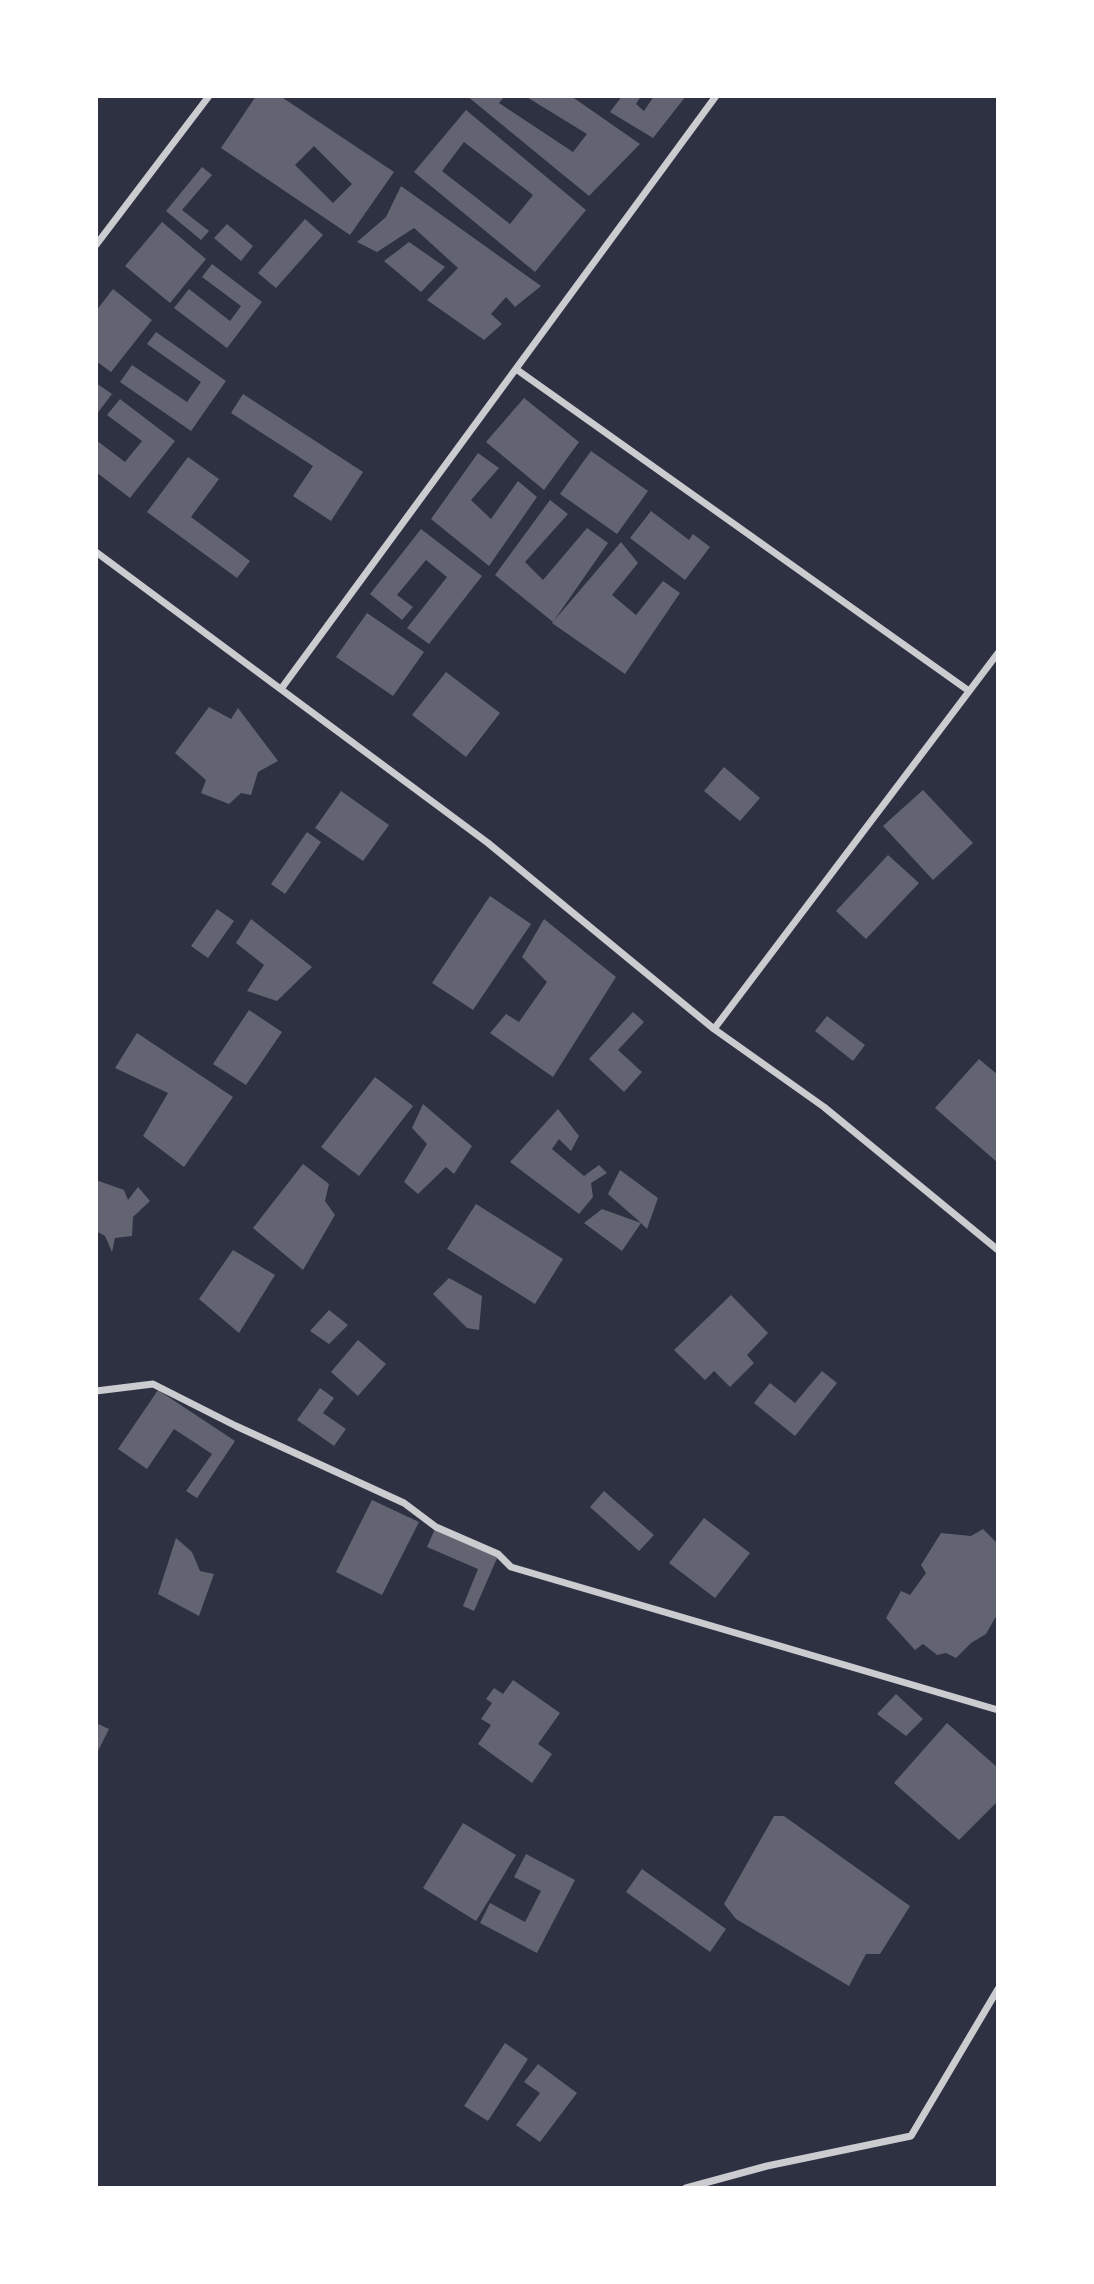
<!DOCTYPE html>
<html>
<head>
<meta charset="utf-8">
<style>
	body { margin:0 }
	#map { position:relative; width:1094px; height:2284px; overflow:hidden; background:#2d3142; font-family:Rubik,sans-serif }
	canvas { display:block }
	.frame { position:absolute; inset:0; border:98px solid #fff; pointer-events:none }
</style>
</head>
<body>
<div id="map">
<canvas width="1094" height="2284"></canvas>
<div class="frame"></div>
</div>
<script>
const context = document.querySelector('canvas').getContext('2d');
context.lineJoin = 'round';
function fill(path, color) { context.fillStyle = color; context.fill(path, 'evenodd'); }
const shape = rows => new Path2D(rows.map(r => 'M' + r).join(''));
function trace(path, color, width, dash) { context.strokeStyle = color; context.lineWidth = width; context.lineCap = dash ? 'butt' : 'round'; context.setLineDash(dash || []); context.stroke(path); }
fill(shape([
	[256,96,280,96,394,172,350,235,221,148],
	[314,146,352,184,333,203,295,165],
	[467,96,505,96,499,103,573,152,587,134,525,96,571,96,640,144,589,196],
	[622,96,641,96,636,104,644,111,654,96,686,96,653,138,610,112],
	[466,110,586,210,535,272,414,172],
	[464,142,533,195,510,224,442,171],
	[202,167,212,175,182,210,209,231,201,240,166,211],
	[401,186,541,286,515,307,506,297,491,314,502,324,484,340,427,300,458,268,414,228,377,252,357,242,386,217],
	[305,219,323,235,276,288,258,273],
	[162,222,206,259,170,303,125,266],
	[227,224,253,246,241,261,214,238],
	[409,242,445,267,421,292,384,261],
	[212,264,262,302,227,348,174,308,189,289,230,321,241,306,202,277],
	[113,289,152,320,111,372,96,361,96,311],
	[156,332,226,381,191,431,120,382,132,365,187,402,201,382,147,344],
	[96,383,112,394,96,415],
	[243,394,363,472,331,521,293,496,313,466,231,413],
	[524,398,579,442,544,490,486,442],
	[120,399,175,441,130,498,96,472,96,440,125,462,142,441,107,415],
	[591,451,648,491,617,534,560,494],
	[478,453,499,468,471,500,491,519,518,481,537,497,489,566,431,519],
	[188,457,219,479,191,517,250,561,237,578,147,512],
	[550,500,568,514,525,562,543,580,587,528,608,543,553,622,495,575],
	[651,511,689,540,693,534,710,547,685,580,630,538],
	[421,529,482,576,429,644,407,628,447,577,426,560,397,595,413,607,402,620,370,594],
	[621,542,638,563,612,595,636,615,663,581,680,593,625,674,552,623],
	[367,613,424,652,393,696,336,657],
	[446,672,500,713,466,757,412,715],
	[209,707,231,719,238,708,278,761,258,772,251,795,241,793,229,804,201,793,206,780,175,753],
	[724,767,760,798,740,821,704,791],
	[923,790,973,843,933,880,883,826],
	[341,791,389,825,363,861,315,828],
	[307,832,321,842,285,894,271,884],
	[888,855,919,883,866,939,836,911],
	[490,896,531,924,473,1010,432,983],
	[217,909,234,921,208,958,191,946],
	[251,919,312,967,277,1001,247,991,264,965,236,943],
	[544,919,616,977,553,1077,490,1033,506,1014,519,1022,547,982,522,957],
	[249,1010,282,1032,246,1085,213,1064],
	[633,1012,644,1022,618,1050,642,1072,624,1092,589,1059],
	[827,1016,865,1045,853,1061,815,1031],
	[137,1033,233,1097,184,1167,143,1136,168,1093,115,1068],
	[979,1059,998,1075,998,1163,935,1108],
	[375,1077,413,1106,359,1176,321,1147],
	[423,1104,472,1146,454,1174,446,1167,418,1194,404,1182,427,1144,412,1128],
	[558,1109,579,1136,571,1151,559,1139,552,1149,584,1176,599,1165,607,1173,591,1183,593,1197,579,1214,510,1162],
	[303,1164,329,1184,325,1201,335,1215,303,1270,253,1228],
	[620,1170,658,1198,647,1229,641,1223,622,1251,584,1223,602,1209,641,1223,608,1194],
	[96,1180,124,1190,128,1200,138,1187,150,1201,133,1217,132,1236,115,1238,112,1252,105,1236,96,1231],
	[476,1204,563,1259,535,1304,447,1249],
	[233,1250,275,1275,239,1333,199,1299],
	[449,1278,482,1296,479,1330,467,1328,433,1294],
	[731,1295,768,1333,747,1355,754,1363,730,1387,714,1371,705,1380,674,1350],
	[329,1310,348,1325,329,1344,310,1331],
	[358,1340,386,1364,358,1396,331,1372],
	[822,1371,837,1383,795,1436,754,1403,770,1383,795,1403],
	[320,1388,334,1398,323,1413,346,1429,334,1446,297,1420],
	[158,1390,235,1441,197,1498,186,1491,212,1454,174,1429,147,1469,118,1449],
	[604,1491,654,1535,639,1551,590,1507],
	[372,1500,419,1522,382,1595,336,1572],
	[704,1518,750,1553,715,1598,669,1563],
	[435,1529,498,1556,474,1611,463,1606,478,1569,427,1547],
	[983,1529,998,1544,998,1613,986,1634,971,1643,956,1658,946,1653,937,1655,923,1644,915,1650,886,1618,901,1591,910,1595,926,1573,921,1565,941,1533,971,1536],
	[176,1538,192,1552,200,1571,214,1574,199,1616,158,1594],
	[513,1680,560,1713,538,1744,552,1754,532,1783,478,1744,491,1725,481,1719,492,1703,486,1699,494,1688,503,1694],
	[896,1694,923,1719,906,1736,877,1714],
	[96,1723,109,1729,98,1751,96,1750],
	[947,1723,998,1768,998,1801,959,1840,894,1783],
	[774,1816,784,1816,910,1906,880,1954,866,1954,849,1986,736,1919,724,1904],
	[463,1823,516,1855,476,1921,423,1888],
	[526,1854,575,1880,537,1953,480,1923,490,1903,525,1922,541,1891,514,1877],
	[642,1869,726,1929,710,1952,626,1892],
	[505,2043,528,2059,488,2121,464,2106],
	[538,2064,577,2093,540,2142,516,2125,540,2093,524,2082]
]), '#626471');
trace(shape([
	[96,245,209,96],
	[516,369,969,691],
	[96,552,488,843,714,1029,824,1107,998,1250],
	[281,689,716,96],
	[714,1029,998,653],
	[96,1391,153,1384,236,1426,404,1503,436,1527,498,1554,511,1567,998,1710],
	[686,2188,767,2166,911,2136,998,1989]
]), '#caccd0', 7);
</script>
</body>
</html>
